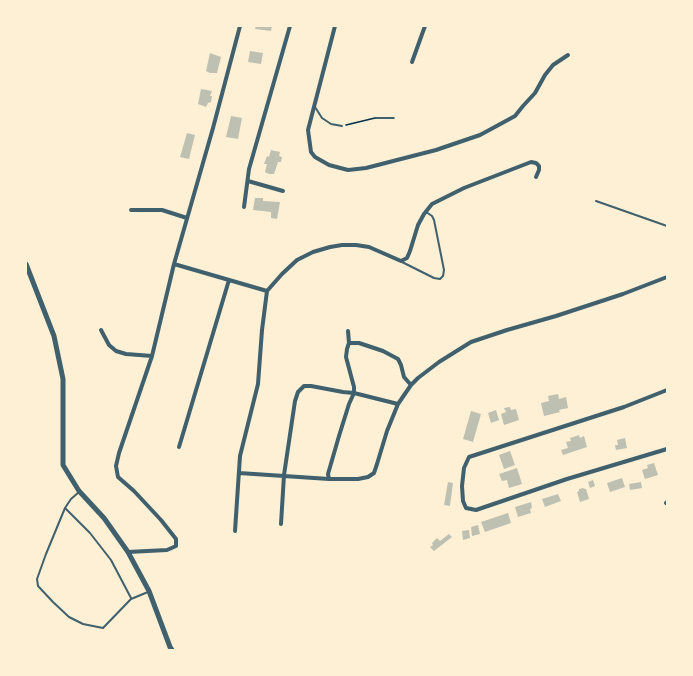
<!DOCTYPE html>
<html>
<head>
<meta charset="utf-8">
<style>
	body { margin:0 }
	#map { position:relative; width:693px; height:676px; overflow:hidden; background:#fdf0d5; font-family:Manrope,sans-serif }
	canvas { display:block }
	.frame { position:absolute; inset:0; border:27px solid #fdf0d5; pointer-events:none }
</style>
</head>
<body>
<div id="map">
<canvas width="693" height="676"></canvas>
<div class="frame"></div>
</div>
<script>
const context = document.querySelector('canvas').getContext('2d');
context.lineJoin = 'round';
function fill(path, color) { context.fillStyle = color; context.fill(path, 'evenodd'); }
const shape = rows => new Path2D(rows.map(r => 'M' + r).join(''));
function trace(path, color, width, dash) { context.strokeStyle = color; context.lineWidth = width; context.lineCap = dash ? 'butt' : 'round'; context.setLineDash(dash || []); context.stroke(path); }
fill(shape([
	[256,26,272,26,271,31,255,29],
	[250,51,263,53,261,64,248,62],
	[210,53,221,57,217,73,210,73,206,71],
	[201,89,212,91,210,96,212,96,211,102,208,103,206,107,198,104],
	[231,116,242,118,238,139,226,137],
	[187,133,195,135,189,159,180,157],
	[271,150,280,152,279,156,282,157,281,162,278,162,274,174,269,174,265,172,267,164,264,164,267,156,269,157],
	[255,198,263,198,263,201,280,202,277,219,271,218,271,212,253,210],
	[558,394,559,399,566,397,568,408,559,410,560,412,544,416,541,403,549,401,548,396],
	[510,407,511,410,516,409,519,420,504,425,501,414,506,412,504,408],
	[496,410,499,420,491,423,488,413],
	[471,411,481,414,473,442,463,439],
	[579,435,580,438,584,436,587,447,563,455,561,450,568,448,566,442,571,441,570,438],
	[625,438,627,448,616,450,615,445,618,445,617,440],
	[510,451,515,465,504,469,499,455],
	[654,463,658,475,645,479,642,470,648,468,647,465],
	[517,468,522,484,509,488,507,480,502,481,499,474],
	[622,478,625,487,610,492,607,483],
	[593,480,595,486,590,488,588,482],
	[448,482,453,483,450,506,444,505],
	[641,482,642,488,630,490,629,484],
	[583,488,585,489,586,489,589,499,580,502,577,492,579,491,579,489],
	[558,494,561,501,545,507,542,499],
	[531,502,532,508,530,509,531,513,518,517,515,507],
	[508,513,511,523,485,532,481,522],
	[478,525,480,534,472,536,471,527],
	[469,530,470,538,463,540,462,531],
	[449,534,452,537,434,551,430,547,433,545,432,543,437,538,440,541]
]), '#bec0b2');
trace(shape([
	[346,125,375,118,394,118]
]), '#003049', 1.5);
trace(shape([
	[315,107,322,118,331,124,342,126],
	[596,201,667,226],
	[402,262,434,278,440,279,443,276,444,270,434,220,432,216,426,212],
	[79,492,71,499,65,508,46,554,37,579,38,586,53,602,69,617,83,624,103,628,131,599,148,592],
	[65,508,90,533,111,560,131,598]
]), '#3f606c', 2);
trace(shape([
	[335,26,308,130,311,152,315,157,329,165,348,170,366,168,436,150,480,135,504,122,515,116,523,106,535,93,545,75,553,65,568,55],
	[412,62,425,26],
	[248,181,283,191],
	[244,207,249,169,290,26],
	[131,210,162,210,187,218],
	[174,264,267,291,282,274,297,260,313,252,330,247,342,245,356,245,369,247,401,261,407,258,410,251,418,225,424,214,432,204,464,188,531,162,536,163,539,166,539,170,536,177],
	[101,330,109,345,116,351,126,354,152,356],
	[349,343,359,343,383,351,398,359,401,365,404,377,411,385],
	[667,390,624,407,469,457,464,468,462,486,463,501,466,508,476,510,567,479,667,449],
	[179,447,229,280],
	[239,473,329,479,358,479,368,477,374,473,377,464,387,431,398,404,411,385,418,378,439,362,471,342,507,330,556,316,623,294,667,277],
	[329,479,328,474,339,436,349,404,354,393,354,387,346,357,347,349,349,343,348,331],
	[666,503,667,502],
	[281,524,284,475,295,401,298,392,304,386,311,386,343,392,354,393,398,404],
	[235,531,240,456,258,384,262,330,267,291],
	[128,552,167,550,176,546,176,539,161,520,134,491,118,477,116,466,119,453,152,356,174,264,213,128,240,26]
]), '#3f606c', 4);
trace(shape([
	[26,264,54,336,63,379,63,465,79,491,104,518,128,552,149,591,170,647,172,650]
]), '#3f606c', 5);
</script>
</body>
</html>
